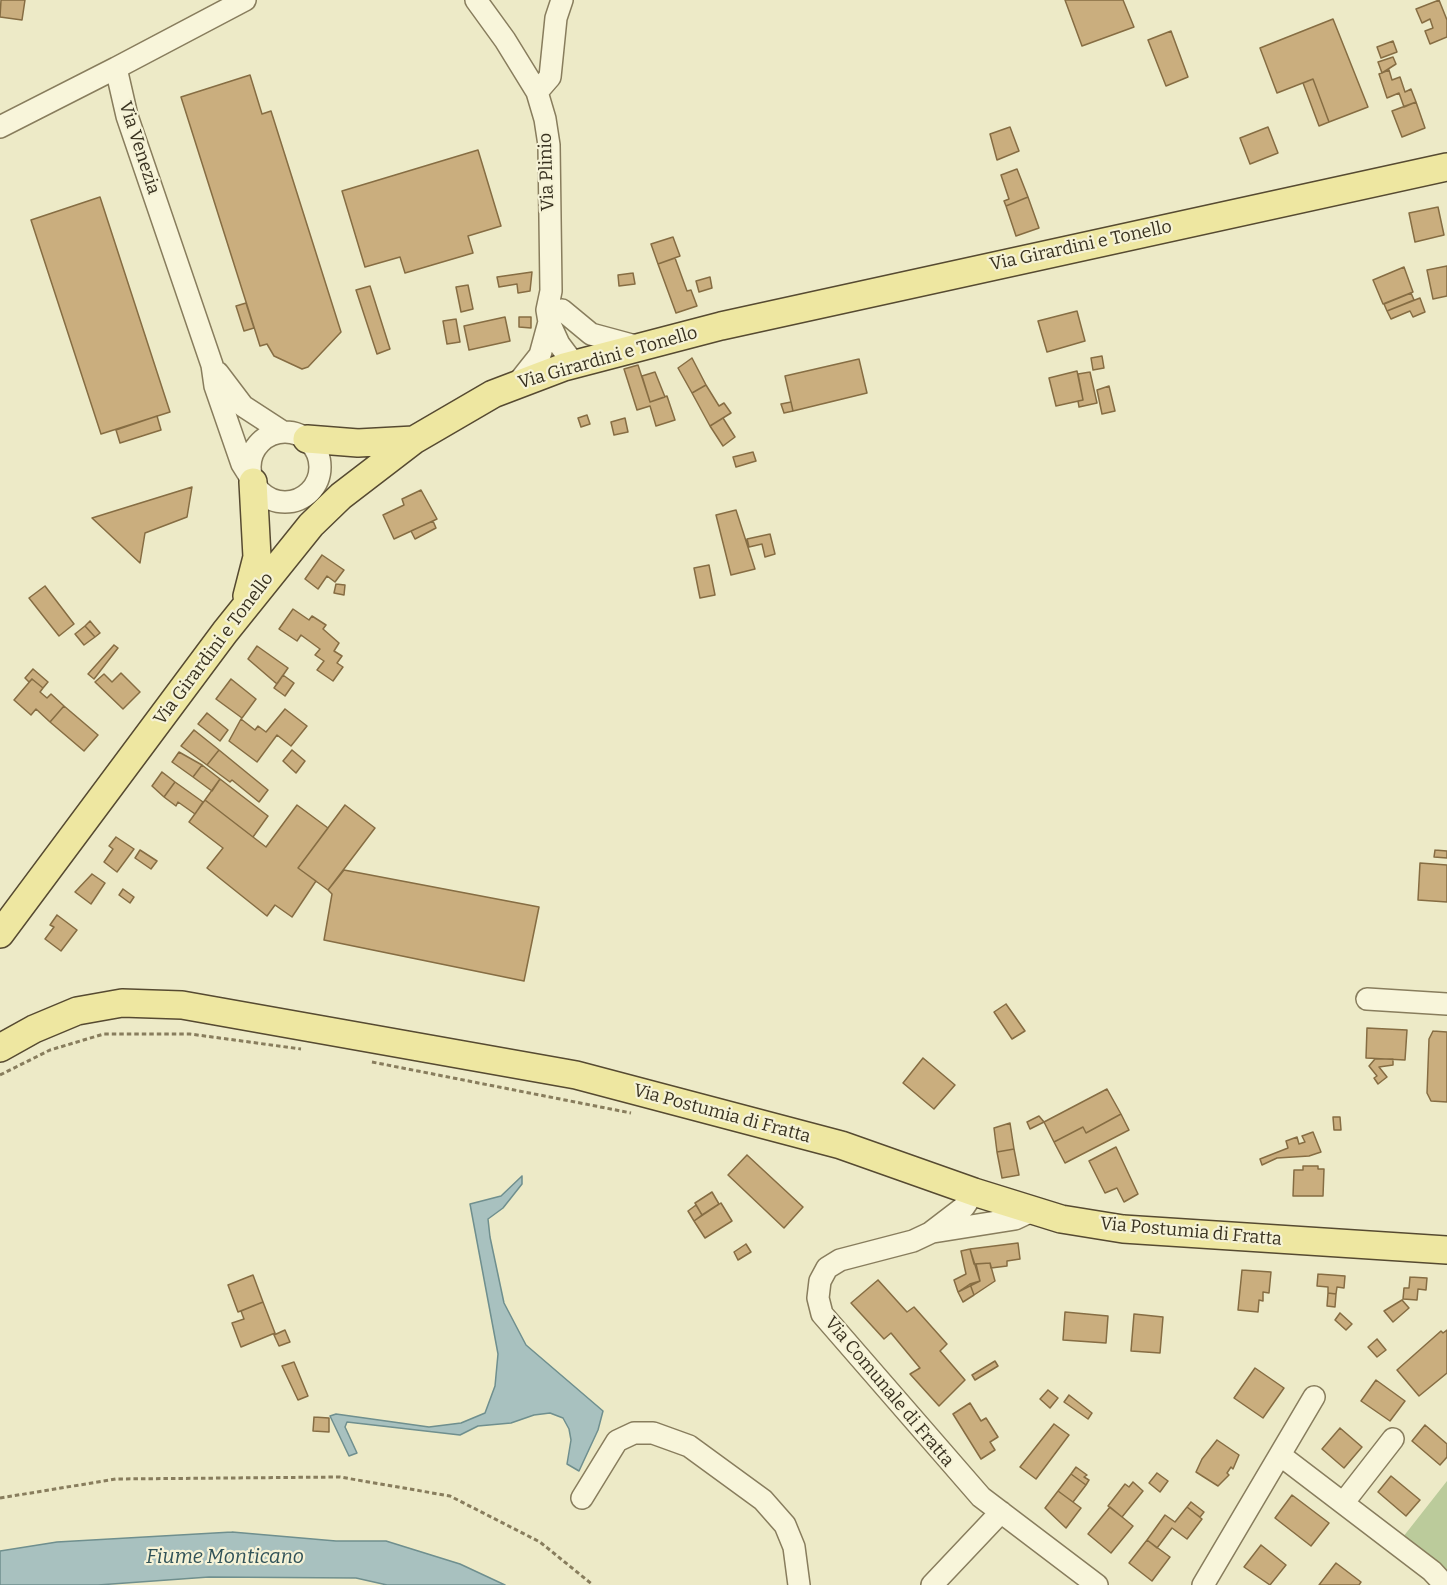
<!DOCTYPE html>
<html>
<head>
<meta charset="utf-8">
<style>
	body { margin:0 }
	canvas { display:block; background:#edeac7 }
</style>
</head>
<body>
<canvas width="1447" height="1585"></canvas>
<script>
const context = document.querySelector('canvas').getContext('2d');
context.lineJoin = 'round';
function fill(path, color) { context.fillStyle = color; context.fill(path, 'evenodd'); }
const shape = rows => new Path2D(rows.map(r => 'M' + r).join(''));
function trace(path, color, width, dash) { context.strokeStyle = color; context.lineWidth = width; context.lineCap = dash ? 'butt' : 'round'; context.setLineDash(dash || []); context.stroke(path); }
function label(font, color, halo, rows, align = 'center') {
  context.font = font + ' Bitter,serif'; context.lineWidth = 4.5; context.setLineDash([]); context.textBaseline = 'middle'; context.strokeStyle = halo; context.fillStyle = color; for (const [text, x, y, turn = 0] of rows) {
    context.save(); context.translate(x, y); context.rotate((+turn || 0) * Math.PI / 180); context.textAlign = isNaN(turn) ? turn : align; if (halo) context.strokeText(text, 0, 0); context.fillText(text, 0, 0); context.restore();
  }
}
fill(shape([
	[1447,1481,1447,1574,1403,1537]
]), '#bbcb9b');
const water = shape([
	[522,1176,522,1184,503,1208,488,1219,490,1237,504,1303,526,1345,603,1411,598,1430,579,1471,567,1464,571,1440,569,1429,563,1418,550,1413,534,1415,511,1423,478,1426,460,1435,347,1422,345,1427,357,1453,349,1456,330,1416,336,1414,429,1427,461,1423,485,1413,495,1386,498,1354,470,1204,501,1196,522,1176],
	[232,1532,336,1541,386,1541,460,1564,505,1585,387,1585,356,1578,209,1577,98,1585,0,1585,0,1551,57,1542,232,1532]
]);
fill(water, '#a8c1bf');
trace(water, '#6f8f8e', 1.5);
const building = shape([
	[1,0,25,0,22,20,0,17,1,0],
	[1065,0,1123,0,1134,27,1082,46,1065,0],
	[1439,0,1447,20,1447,37,1430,44,1425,31,1433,28,1430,19,1422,23,1416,9,1439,0],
	[1333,19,1368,107,1329,122,1313,79,1277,93,1260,48,1333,19],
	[1171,31,1188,77,1166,86,1148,40,1171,31],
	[1393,41,1397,52,1381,58,1377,47,1393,41],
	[1393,57,1396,64,1382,73,1378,62,1393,57],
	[1389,70,1392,80,1400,77,1405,92,1411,89,1416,102,1404,107,1399,93,1387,98,1379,74,1389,70],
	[250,75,262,114,271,111,341,332,308,367,302,369,274,356,267,344,260,346,181,97,250,75],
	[1313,79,1329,122,1319,126,1303,83,1313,79],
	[1416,102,1425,128,1402,137,1392,111,1416,102],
	[1010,127,1019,151,997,160,990,134,1010,127],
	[1268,127,1278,153,1250,164,1240,138,1268,127],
	[478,150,501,226,468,236,473,253,405,273,400,257,365,267,342,191,478,150],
	[1017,169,1028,197,1006,206,1004,201,1009,199,1001,175,1017,169],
	[100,197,170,412,101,434,31,220,100,197],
	[1028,197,1039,228,1016,236,1006,206,1028,197],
	[1438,207,1444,235,1415,242,1409,213,1438,207],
	[673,237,680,256,658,264,651,244,673,237],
	[675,258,687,291,691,290,697,306,676,313,658,264,675,258],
	[1447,266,1447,296,1433,299,1427,270,1447,266],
	[1404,267,1413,292,1383,304,1373,280,1404,267],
	[532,272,530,291,518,293,517,284,499,287,497,277,532,272],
	[633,273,635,284,619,286,618,275,633,273],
	[710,277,712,288,699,292,696,281,710,277],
	[468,285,473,309,461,312,456,287,468,285],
	[370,286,390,349,377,354,356,290,370,286],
	[1411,293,1414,300,1387,311,1384,304,1411,293],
	[1420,298,1425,312,1413,317,1410,311,1391,319,1387,311,1420,298],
	[246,303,254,328,244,331,236,306,246,303],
	[1077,311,1085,341,1047,352,1038,321,1077,311],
	[505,317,510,341,469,350,464,326,505,317],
	[519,317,531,317,531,328,519,327,519,317],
	[456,319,460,342,447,344,443,321,456,319],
	[1102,356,1104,368,1093,370,1091,358,1102,356],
	[692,358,706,385,692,393,678,368,692,358],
	[859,359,867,393,793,411,785,376,859,359],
	[638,365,650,402,667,396,675,420,656,426,650,406,637,410,624,369,638,365],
	[1077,371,1083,400,1056,406,1049,378,1077,371],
	[655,372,665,397,650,402,642,376,655,372],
	[1090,372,1097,403,1079,407,1078,401,1083,400,1078,374,1090,372],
	[706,385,719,406,724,403,731,413,710,426,692,393,706,385],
	[1109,386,1115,411,1102,414,1097,390,1109,386],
	[791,402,793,411,784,413,781,404,791,402],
	[587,415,590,424,581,427,578,418,587,415],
	[157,416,161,430,120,443,116,430,157,416],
	[625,418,628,432,614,435,611,422,625,418],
	[723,418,735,437,723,446,710,426,723,418],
	[753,452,756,461,736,467,733,457,753,452],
	[192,487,187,517,145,533,140,563,92,518,192,487],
	[421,490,437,519,394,539,383,515,404,505,402,499,421,490],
	[736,510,755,569,731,575,716,515,736,510],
	[433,521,436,528,415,539,411,531,433,521],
	[770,534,775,554,765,557,762,544,749,547,747,539,770,534],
	[322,555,344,570,335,582,327,576,318,589,305,579,322,555],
	[709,565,715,595,700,598,694,568,709,565],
	[336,584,345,585,344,595,334,593,336,584],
	[45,586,74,624,59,636,29,598,45,586],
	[293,609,309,620,312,616,326,625,323,629,339,643,334,651,342,656,337,663,343,667,333,681,317,670,324,661,315,655,320,649,301,635,297,641,279,629,293,609],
	[90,621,100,633,95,637,85,626,90,621],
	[85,626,95,637,84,645,75,634,85,626],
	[114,645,118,648,94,679,88,674,114,645],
	[257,646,288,668,277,684,248,659,257,646],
	[33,669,48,682,43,688,32,679,29,682,25,678,33,669],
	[121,673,140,692,123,709,95,682,104,674,112,682,121,673],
	[283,675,294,683,285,696,274,688,283,675],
	[32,679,43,688,40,692,47,698,51,694,64,706,50,722,36,709,31,715,14,700,32,679],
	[231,679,256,699,242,718,216,699,231,679],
	[64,706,98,735,84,751,50,722,64,706],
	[285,709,307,726,291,746,277,735,257,762,229,741,241,719,255,730,258,726,266,732,285,709],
	[207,713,228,730,220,741,198,724,207,713],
	[194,730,219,750,207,765,181,746,194,730],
	[219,750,268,790,259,802,232,780,230,782,207,765,219,750],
	[292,750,305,761,296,773,283,761,292,750],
	[179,752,202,765,193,777,172,762,179,752],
	[202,765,220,779,212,791,193,777,202,765],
	[162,772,175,782,164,797,152,786,162,772],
	[220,779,268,816,253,837,205,800,220,779],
	[175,782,203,802,195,814,178,802,176,806,164,797,175,782],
	[205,800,266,847,297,805,328,828,298,868,316,881,292,917,275,905,267,916,207,868,223,848,189,822,205,800],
	[345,805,375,828,328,890,298,868,345,805],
	[116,837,134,849,117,872,104,862,113,849,109,846,116,837],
	[140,850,157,861,151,869,135,858,140,850],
	[1435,850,1447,851,1447,858,1434,857,1435,850],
	[1420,863,1447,865,1447,902,1418,900,1420,863],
	[344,870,539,907,524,981,324,940,332,894,328,890,344,870],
	[92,874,105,883,91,904,75,892,92,874],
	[123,889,134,897,130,903,119,895,123,889],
	[57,915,77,930,61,951,45,939,54,927,50,925,57,915],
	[1006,1004,1025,1031,1012,1039,994,1012,1006,1004],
	[1367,1028,1407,1030,1405,1060,1366,1058,1367,1028],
	[1433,1031,1447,1032,1447,1102,1431,1101,1427,1093,1429,1039,1433,1031],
	[923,1058,955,1085,934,1109,903,1083,923,1058],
	[1375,1059,1393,1059,1393,1065,1379,1067,1387,1077,1378,1084,1374,1078,1377,1076,1369,1066,1375,1059],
	[1107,1089,1121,1114,1086,1133,1083,1127,1054,1142,1044,1122,1107,1089],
	[1121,1114,1129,1130,1065,1163,1054,1142,1083,1127,1086,1133,1121,1114],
	[1039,1116,1044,1122,1030,1129,1027,1122,1039,1116],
	[1333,1117,1340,1117,1341,1130,1334,1130,1333,1117],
	[1010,1123,1014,1149,997,1152,994,1128,1010,1123],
	[1313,1132,1321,1152,1309,1156,1277,1158,1262,1165,1260,1159,1288,1148,1286,1141,1297,1137,1299,1144,1305,1142,1302,1136,1313,1132],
	[1116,1147,1138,1194,1124,1202,1117,1188,1105,1193,1089,1161,1116,1147],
	[1014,1149,1019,1175,1002,1178,997,1152,1014,1149],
	[747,1155,803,1207,784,1228,728,1175,747,1155],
	[1303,1166,1318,1166,1318,1169,1324,1169,1323,1196,1293,1196,1294,1170,1303,1170,1303,1166],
	[712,1192,719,1204,702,1215,695,1203,712,1192],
	[721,1203,732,1221,705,1238,694,1221,721,1203],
	[696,1205,702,1215,694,1221,688,1211,696,1205],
	[1018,1243,1020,1259,1007,1261,1007,1266,991,1268,990,1263,974,1264,970,1249,1018,1243],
	[746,1244,751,1252,738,1260,734,1252,746,1244],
	[970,1249,980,1281,958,1292,954,1280,966,1274,961,1251,970,1249],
	[990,1263,995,1281,974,1295,970,1284,980,1281,976,1264,990,1263],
	[1242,1270,1271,1272,1269,1293,1263,1292,1263,1301,1259,1300,1258,1312,1238,1310,1242,1270],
	[1318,1274,1345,1276,1344,1288,1337,1287,1336,1294,1328,1293,1328,1287,1317,1286,1318,1274],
	[253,1275,263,1302,238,1312,228,1285,253,1275],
	[1410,1277,1427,1278,1426,1290,1418,1289,1417,1300,1403,1299,1404,1288,1409,1288,1410,1277],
	[878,1280,907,1312,914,1307,947,1344,940,1351,965,1380,939,1406,910,1374,920,1368,891,1333,884,1339,851,1303,878,1280],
	[970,1284,974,1295,963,1302,958,1292,970,1284],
	[1328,1293,1336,1294,1335,1307,1327,1306,1328,1293],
	[1402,1300,1409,1308,1393,1322,1384,1311,1402,1300],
	[263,1302,275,1333,241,1347,232,1323,244,1319,241,1311,263,1302],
	[1065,1312,1108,1316,1106,1343,1063,1340,1065,1312],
	[1340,1313,1352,1324,1346,1330,1335,1320,1340,1313],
	[1134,1314,1163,1317,1160,1353,1131,1351,1134,1314],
	[285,1330,290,1342,279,1346,274,1335,285,1330],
	[1447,1330,1447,1373,1419,1396,1397,1370,1441,1331,1443,1333,1447,1330],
	[1377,1339,1386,1350,1377,1357,1368,1347,1377,1339],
	[995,1361,998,1366,975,1380,972,1375,995,1361],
	[294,1362,308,1396,298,1400,282,1366,294,1362],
	[1255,1368,1284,1388,1263,1418,1234,1398,1255,1368],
	[1376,1380,1405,1401,1390,1421,1361,1401,1376,1380],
	[1048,1390,1058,1398,1050,1408,1040,1399,1048,1390],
	[1069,1395,1092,1413,1088,1419,1064,1402,1069,1395],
	[970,1403,981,1421,986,1418,998,1437,990,1442,995,1450,981,1459,953,1414,970,1403],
	[314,1417,329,1418,329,1432,313,1431,314,1417],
	[1054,1424,1069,1435,1036,1479,1020,1467,1054,1424],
	[1425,1425,1447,1444,1447,1457,1440,1465,1412,1441,1425,1425],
	[1340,1428,1362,1447,1344,1468,1322,1449,1340,1428],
	[1217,1440,1239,1455,1233,1469,1231,1467,1227,1473,1229,1475,1218,1486,1196,1472,1202,1459,1217,1440],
	[1076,1467,1087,1475,1084,1477,1089,1480,1086,1485,1071,1474,1076,1467],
	[1157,1473,1168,1481,1160,1492,1149,1483,1157,1473],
	[1071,1474,1086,1485,1073,1502,1058,1491,1071,1474],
	[1391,1476,1420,1500,1406,1516,1378,1492,1391,1476],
	[1133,1482,1143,1491,1122,1517,1108,1506,1125,1484,1129,1487,1133,1482],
	[1058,1491,1081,1508,1066,1528,1045,1508,1058,1491],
	[1292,1495,1329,1523,1311,1546,1275,1518,1292,1495],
	[1191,1502,1204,1512,1200,1517,1187,1507,1191,1502],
	[1110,1507,1133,1526,1111,1553,1088,1534,1110,1507],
	[1187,1507,1202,1519,1187,1539,1172,1528,1157,1548,1147,1540,1165,1515,1175,1522,1187,1507],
	[1147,1540,1170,1557,1152,1581,1129,1563,1147,1540],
	[1261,1545,1286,1565,1270,1585,1244,1567,1261,1545],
	[1336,1563,1361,1582,1359,1585,1319,1585,1336,1563]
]);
fill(building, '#caae7e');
trace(building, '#866d43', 1.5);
const minor = shape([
	[245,0,116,68,127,116,212,365,215,386,242,464,252,480],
	[476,0,505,40,537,92,545,119,549,145,551,291,547,310,549,322,559,344,574,364],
	[537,92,550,77,556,18,562,0],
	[0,127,116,68],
	[562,310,591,334,639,347],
	[218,373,243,406,283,432],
	[517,384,540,355,549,322],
	'250 467a35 35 0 1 1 70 0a35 35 0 1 1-70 0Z',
	[1367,999,1447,1004],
	[974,1192,964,1207,930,1233,913,1241,840,1260,827,1268,820,1281,818,1298,822,1314,981,1497,1097,1585],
	[933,1232,1015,1219,1032,1211],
	[1280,1455,1432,1571,1445,1585],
	[582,1498,617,1441,634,1433,653,1433,689,1446,763,1500,785,1525,794,1547,799,1585],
	[1344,1502,1393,1439],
	[932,1585,1001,1512],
	[1203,1585,1314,1397]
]);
const major = shape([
	[307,439,358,443,414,440],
	[247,596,257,557,253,482],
	[0,934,225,632,311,525,341,496,414,440,493,394,564,367,721,326,1447,167],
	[0,1048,34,1029,77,1011,122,1003,182,1005,576,1075,841,1145,974,1192,1061,1219,1123,1229,1447,1250]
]);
trace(minor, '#887d5d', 24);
trace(major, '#564a31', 30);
trace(shape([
	[372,1062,631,1113],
	[0,1075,50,1050,104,1034,190,1034,301,1049],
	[0,1498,116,1479,340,1477,450,1496,540,1542,593,1585]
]), '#887d5d', 3, [4.5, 3]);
trace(minor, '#f8f5da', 21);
trace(major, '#eee7a1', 27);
label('18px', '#393220', '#f5f2d6', [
	["Via Venezia",139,148,72],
	["Via Plinio",547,172,-92],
	["Via Girardini e Tonello",1081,246,-12],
	["Via Girardini e Tonello",608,358,-16],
	["Via Girardini e Tonello",214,649,-53],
	["Via Postumia di Fratta",722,1114,15],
	["Via Postumia di Fratta",1191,1232,5],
	["Via Comunale di Fratta",889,1392,50]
]);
label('italic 20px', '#305258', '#f5f2d6', [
	["Fiume Monticano",225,1557]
]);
</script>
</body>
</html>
